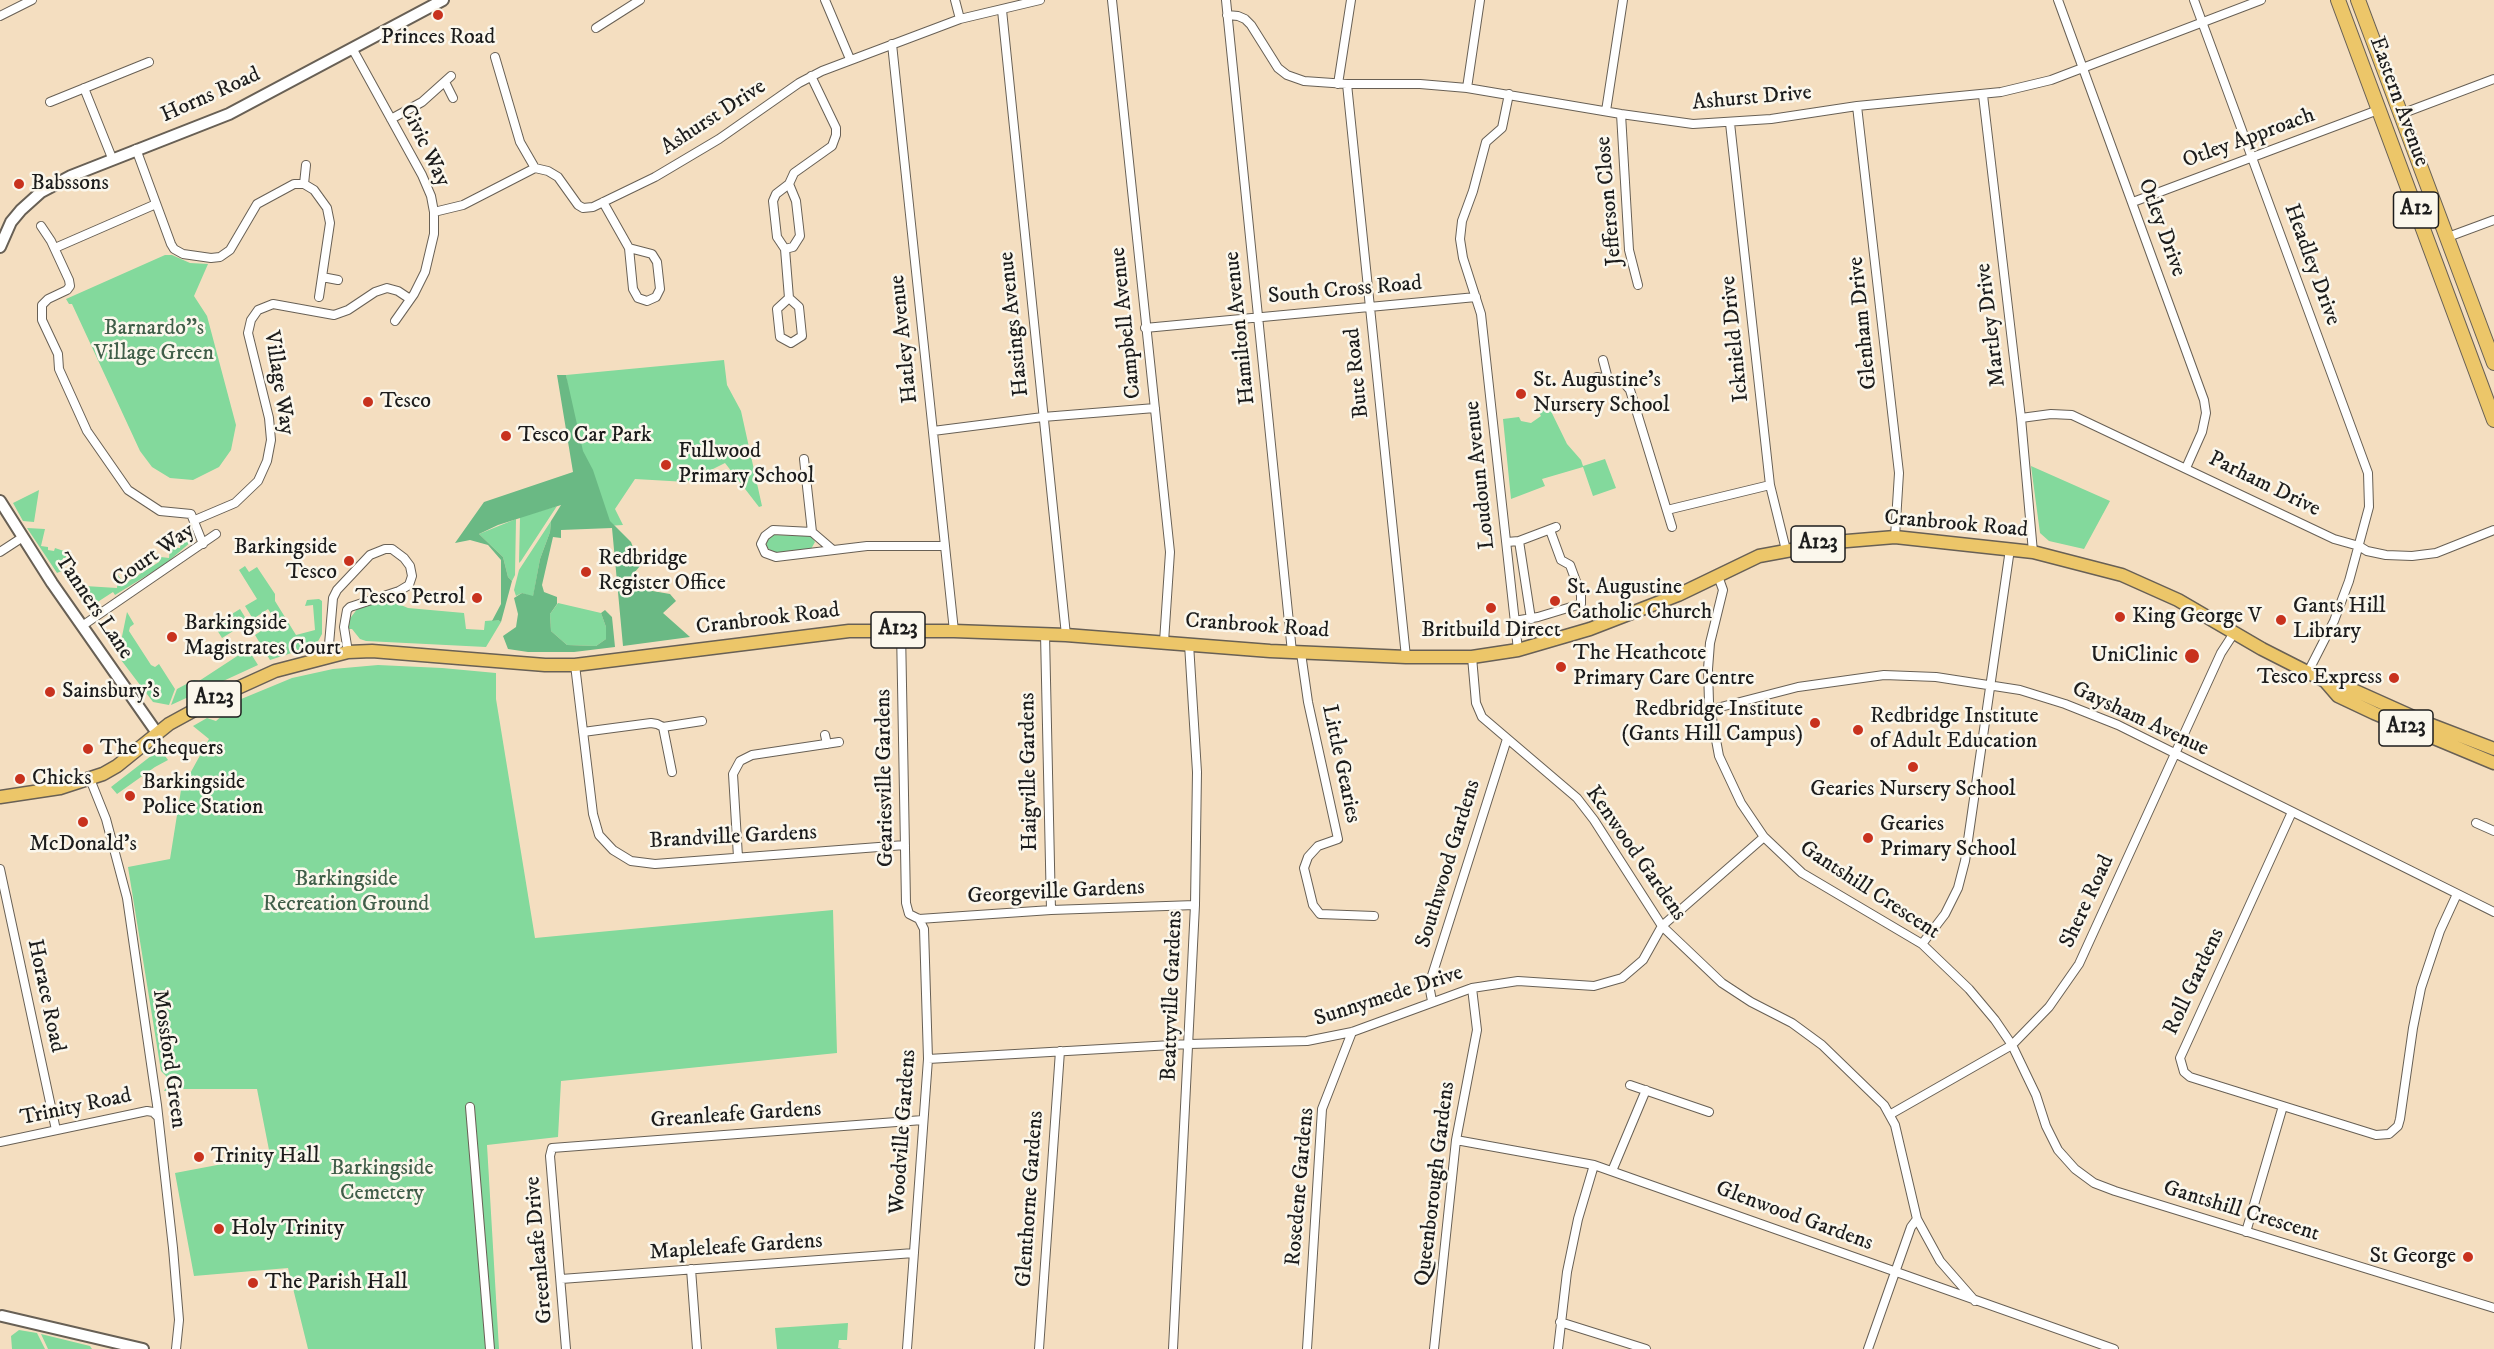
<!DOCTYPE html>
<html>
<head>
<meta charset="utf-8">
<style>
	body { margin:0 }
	canvas { display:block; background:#f4dec0 }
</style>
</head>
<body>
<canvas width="2494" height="1349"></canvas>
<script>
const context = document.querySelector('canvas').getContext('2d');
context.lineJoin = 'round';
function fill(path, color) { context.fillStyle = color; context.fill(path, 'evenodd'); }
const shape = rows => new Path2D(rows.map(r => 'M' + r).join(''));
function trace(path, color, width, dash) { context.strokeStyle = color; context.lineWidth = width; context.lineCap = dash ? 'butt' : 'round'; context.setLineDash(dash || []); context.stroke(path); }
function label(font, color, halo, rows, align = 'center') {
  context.font = font + ' "IM FELL DW Pica",serif'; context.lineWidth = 5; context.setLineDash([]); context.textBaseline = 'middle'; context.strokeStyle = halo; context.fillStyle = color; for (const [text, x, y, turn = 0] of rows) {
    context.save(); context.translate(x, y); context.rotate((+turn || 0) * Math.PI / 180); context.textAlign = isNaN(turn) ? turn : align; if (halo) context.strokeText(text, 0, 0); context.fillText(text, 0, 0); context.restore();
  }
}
fill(shape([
	[165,255,172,255,190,263,208,264,194,296,207,316,236,425,231,450,219,467,193,480,170,478,152,467,140,451,72,304,69,304,66,299],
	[724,360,727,385,741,411,762,506,759,507,725,463,687,482,635,479,615,509,623,525,590,527,566,375],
	[1546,401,1567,444,1581,460,1583,466,1605,459,1616,488,1593,496,1583,467,1542,479,1545,486,1511,499,1503,419,1519,417,1521,421,1531,423,1541,416,1537,409],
	[2031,466,2110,501,2084,549,2049,541,2040,533],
	[39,490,34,522,23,521,13,503],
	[557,506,521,561,519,563,520,517],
	[516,519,515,575,512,581,508,577,503,557,479,534],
	[551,521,550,532,540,559,533,597,522,593,516,596,514,590,519,570],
	[27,528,45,529,41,546,48,547,48,550,54,551,55,548,64,551,66,556,66,558,63,558,62,565,65,565,64,570,57,573],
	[190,532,191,542,164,565,115,595,113,592,96,603,84,602,85,586,117,588,118,575,124,584,159,562,161,557,169,558,170,547,180,548,181,541,189,541],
	[773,535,811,536,815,542,811,549,775,553,766,547,767,539],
	[245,566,249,572,257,567,275,594,275,601,296,635,315,630,313,605,305,606,307,600,319,599,322,601,322,634,316,645,270,660,255,635,276,621,268,609,253,619,245,606,257,599,239,570],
	[389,600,408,608,464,613,466,629,484,630,485,621,498,620,501,622,486,647,366,641,360,639,352,629,349,629,348,621,358,608],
	[558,603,601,613,606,627,606,639,596,646,567,645,551,631,550,614],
	[240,609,248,622,222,638,214,625],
	[127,612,134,624,130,627,129,631,151,665,155,667,159,664,175,689,169,705,153,702,118,656],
	[248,649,258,665,171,705,177,689,194,680,199,681],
	[378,665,442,668,496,673,496,699,535,938,833,910,837,1053,561,1081,558,1137,487,1145,499,1349,308,1349,288,1268,194,1276,175,1173,270,1155,257,1089,180,1089,164,1091,167,1085,166,1076,161,1071,128,867,170,859,181,790,209,739,193,726,207,718,216,721,235,704,234,702,292,678,333,669],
	[160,749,168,760,155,767,117,794,111,787],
	[848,1323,847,1340,839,1340,838,1348,842,1349,777,1349,775,1328],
	[19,1330,37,1333,45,1349,12,1349,11,1336],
	[41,1334,90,1346,92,1349,48,1349]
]), '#83d99c');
fill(shape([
	[557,375,566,375,583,451,593,470,610,521,631,542,640,566,634,573,641,589,670,594,676,601,663,613,690,637,623,646,612,528,561,530,561,538,553,537,542,585,544,592,557,597,557,604,550,614,551,631,567,645,596,646,606,639,606,627,601,613,605,610,612,617,615,647,574,652,528,652,508,649,503,636,516,627,518,614,514,598,522,593,533,596,540,559,550,532,551,521,561,505,498,525,479,534,503,557,508,577,512,581,501,622,498,620,492,621,501,604,501,560,488,545,470,540,455,543,484,502,573,472]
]), '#6ab984');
const minor = shape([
	[825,0,850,59],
	[955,0,960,19],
	[1112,0,1170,552,1164,642],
	[1226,0,1292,652],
	[2058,0,2204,400,2206,413,2202,432,2186,468],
	[2194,0,2368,473,2369,507,2349,581,2334,621,2308,672],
	[1002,10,1066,635],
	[1227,15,1238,16,1245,19,1251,25,1278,68,1287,75,1304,81,1347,84,1420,84,1467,88,1621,114,1693,124,1771,119,1857,106,2001,92,2051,80,2261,0],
	[0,16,32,0],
	[596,28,640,0],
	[892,44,954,631],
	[352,48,422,175,431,196,434,212,434,234,425,272,414,294,395,321],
	[495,57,520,142,535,168],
	[445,82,453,98],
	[1338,84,1351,0],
	[1347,84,1406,657],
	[84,88,112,158],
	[1467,88,1480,0],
	[1509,94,1502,128,1486,142,1473,191,1462,221,1460,239,1463,258,1481,314,1518,650],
	[1983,95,2021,418,2033,552],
	[50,102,149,62],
	[1857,106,1899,473,1895,537],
	[1606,111,1623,0],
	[1621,114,1629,250,1638,285],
	[2401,114,2494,79],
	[391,119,422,102,451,76],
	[1730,123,1770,485,1786,550],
	[136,149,171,244,174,249,183,254,211,258,220,257,230,250,257,204,294,184,304,184,314,190,327,208,330,223,319,297],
	[304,184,306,165],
	[603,202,629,248,652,254,657,262,660,289,656,297,647,301,638,298,633,289,629,248],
	[2133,202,2378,110],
	[434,212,463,205,535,168,548,171,558,177,578,205,583,208,593,207,655,177,719,139,799,83,822,71,960,19,1040,0],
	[41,226,51,241,69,280,70,286,67,290,48,299,42,305,42,320,58,354,59,369,87,431,128,490,160,511,191,514,203,544],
	[2448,237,2494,220],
	[55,248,156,204],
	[785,249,793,247,800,236,796,201,789,184],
	[322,277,338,280],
	[789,298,777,309,780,337,791,343,802,336,799,307,789,298,785,249,777,237,773,201,776,194,789,184,794,173,832,146,836,135,836,128,811,76],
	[1145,328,1476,297],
	[1603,360,1608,379],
	[1597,377,1624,383,1630,390,1672,527],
	[2021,418,2051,414,2072,415,2334,539,2359,546,2367,551,2386,555,2412,556,2436,553,2494,530],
	[933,431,1043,417,1155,408],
	[804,459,812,532],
	[1667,510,1770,485],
	[195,520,235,503,258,481,267,461,271,440,269,418,248,333,251,320,258,310,273,304,334,315,348,310,375,292,387,288,398,291,410,299],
	[1519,541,1531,619],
	[1507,542,1519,541,1556,527],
	[833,550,812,532,773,530,765,536,761,544,765,553,776,557,867,546,945,546],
	[0,552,23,537],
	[1718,576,1723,590,1710,643,1708,669,1709,702,1719,756,1741,803,1764,837,1802,873,1922,944,1969,989,1995,1020,2012,1045,2036,1095,2046,1126,2058,1150,2075,1169,2094,1183,2115,1191,2494,1308],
	[1514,621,1538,617,1581,604,1581,595,1570,565,1561,560,1550,530],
	[82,626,216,534],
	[901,630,906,903,909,914,919,919],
	[1045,634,1051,910],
	[1301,653,1308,702,1338,839,1318,846,1308,857,1304,868,1313,905,1320,914,1374,916],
	[328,656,333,598,337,590,370,555,385,549,392,549,404,558,410,566,412,576,409,585,399,591,350,607,347,610,344,627,348,652],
	[1472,657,1476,703,1482,717,1577,798,1594,820,1662,926,1722,983,1751,1002,1792,1023,1822,1045,1884,1105,1895,1125,1917,1219,1940,1261,1975,1301],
	[575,665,593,814,599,835,613,850,631,861,655,864,905,845],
	[1709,710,1798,687,1884,675,1936,677,2020,690,2065,704,2118,725,2494,912],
	[663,727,702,721],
	[583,732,651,723,657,724,663,727,672,772],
	[825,735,827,744],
	[90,779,106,819,127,898,157,1105,173,1248,179,1320,176,1349],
	[2292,812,2180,1058,2184,1072,2190,1077,2376,1135,2389,1134,2398,1126,2400,1119,2413,1028,2421,988,2440,931,2457,894],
	[2476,823,2494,831],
	[738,857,733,774,740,761,752,755,839,742],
	[0,869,56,1130],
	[919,919,1051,910,1195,905],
	[1922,944,1945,914,1958,888,1965,861,2010,549],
	[1432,1001,1429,985,1507,739],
	[928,1059,1189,1044,1307,1041,1352,1032,1472,988,1518,981,1594,986,1622,978,1643,960,1662,926,1764,837],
	[1630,1085,1709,1112],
	[470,1107,490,1349],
	[1891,1114,2012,1045,2049,1007,2079,964,2221,653,2234,633],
	[1456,1140,1594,1165,2114,1349],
	[0,1142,147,1111,153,1112,158,1117],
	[1612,1171,1646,1090],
	[2246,1232,2283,1106],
	[691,1269,697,1349],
	[561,1279,914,1253],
	[1560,1322,1646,1349],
	[566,1349,550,1156,552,1148,923,1120],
	[907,1349,928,1059,924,929,919,919],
	[1039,1349,1060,1051],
	[1173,1349,1195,905,1197,772,1189,644],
	[1307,1349,1322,1109,1352,1032],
	[1434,1349,1456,1140,1477,1030,1472,988],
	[1558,1349,1567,1272,1578,1219,1594,1165],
	[1868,1349,1911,1227,1917,1219]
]);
const tertiary = shape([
	[0,247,11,222,21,210,41,192,71,176,229,114,443,0],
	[0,501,52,583,157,733],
	[2,1316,143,1349]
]);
const primary = shape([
	[2325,681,2338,696,2374,713,2494,763],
	[0,797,60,788,103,774,117,766,169,724,222,695,275,671,348,652,372,651,545,665,575,665,849,631,954,631,1066,635,1270,651,1406,657,1472,657,1518,650,1590,629,1678,595,1759,556,1835,542,1895,537,2033,552,2122,575,2178,600,2262,649,2325,681,2342,685,2429,724,2494,749]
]);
const trunk = shape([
	[2338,0,2494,420],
	[2358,0,2494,363]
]);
trace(minor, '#686055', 10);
trace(tertiary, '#686055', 14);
trace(primary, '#686055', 15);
trace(trunk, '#686055', 16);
trace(minor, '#fff', 8);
trace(tertiary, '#fff', 10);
trace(primary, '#ecc669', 12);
trace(trunk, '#ecc669', 14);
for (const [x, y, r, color] of [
	[438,15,6,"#c8321e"],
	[19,184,6,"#c8321e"],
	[1521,394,6,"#c8321e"],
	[368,402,6,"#c8321e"],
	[506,436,6,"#c8321e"],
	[666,465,6,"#c8321e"],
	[349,561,6,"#c8321e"],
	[586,572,6,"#c8321e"],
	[477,598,6,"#c8321e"],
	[1555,601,6,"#c8321e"],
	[1491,608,6,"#c8321e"],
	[2120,617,6,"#c8321e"],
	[2281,620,6,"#c8321e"],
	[172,637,6,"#c8321e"],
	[2192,656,8,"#c8321e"],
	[1561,667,6,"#c8321e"],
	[2394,678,6,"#c8321e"],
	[50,692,6,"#c8321e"],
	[1815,723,6,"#c8321e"],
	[1858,730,6,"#c8321e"],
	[88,749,6,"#c8321e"],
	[1913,767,6,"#c8321e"],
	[20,779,6,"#c8321e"],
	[130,796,6,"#c8321e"],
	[83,822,6,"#c8321e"],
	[1868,838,6,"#c8321e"],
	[199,1157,6,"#c8321e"],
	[219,1229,6,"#c8321e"],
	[2468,1257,6,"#c8321e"],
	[253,1283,6,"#c8321e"]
]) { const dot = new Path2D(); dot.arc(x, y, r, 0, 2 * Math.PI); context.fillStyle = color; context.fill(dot); trace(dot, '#fbf7ec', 2); }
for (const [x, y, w] of [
	[2416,210,45],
	[1818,544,54],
	[898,630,54],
	[214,699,54],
	[2406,728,54]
]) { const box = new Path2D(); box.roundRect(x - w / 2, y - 18, w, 36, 4.5); context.fillStyle = '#fbf7ec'; context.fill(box); trace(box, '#1c1c1c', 1.5); }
label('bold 21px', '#1c1c1c', null, [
	["A12",2416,210],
	["A123",1818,544],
	["A123",898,630],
	["A123",214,699],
	["A123",2406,728]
]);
label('22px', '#1c1c1c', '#fbf7ec', [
	["Princes Road",438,38,"center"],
	["Babssons",31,184],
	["St. Augustine's",1533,381],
	["Nursery School",1533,406],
	["Tesco",380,402],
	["Tesco Car Park",518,436],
	["Fullwood",678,452],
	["Primary School",678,477],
	["Barkingside",337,548,"right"],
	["Tesco",337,573,"right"],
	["Redbridge",598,559],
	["Register Office",598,584],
	["St. Augustine",1567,588],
	["Catholic Church",1567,613],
	["Tesco Petrol",465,598,"right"],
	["Gants Hill",2293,607],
	["Library",2293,632],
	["King George V",2132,617],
	["Barkingside",184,624],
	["Magistrates Court",184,649],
	["Britbuild Direct",1491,631,"center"],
	["The Heathcote",1573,654],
	["Primary Care Centre",1573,679],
	["UniClinic",2178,656,"right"],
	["Tesco Express",2382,678,"right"],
	["Sainsbury's",62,692],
	["Redbridge Institute",1803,710,"right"],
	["(Gants Hill Campus)",1803,735,"right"],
	["Redbridge Institute",1870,717],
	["of Adult Education",1870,742],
	["The Chequers",100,749],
	["Chicks",32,779],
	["Barkingside",142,783],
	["Police Station",142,808],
	["Gearies Nursery School",1913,790,"center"],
	["Gearies",1880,825],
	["Primary School",1880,850],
	["McDonald's",83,845,"center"],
	["Trinity Hall",211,1157],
	["Holy Trinity",231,1229],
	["St George",2456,1257,"right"],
	["The Parish Hall",265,1283]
], 'left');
label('22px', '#1c1c1c', '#fbf7ec', [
	["Horns Road",211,96,-24],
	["Ashurst Drive",1752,99,-5],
	["Eastern Avenue",2398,102,70],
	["Ashurst Drive",714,118,-33],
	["Otley Approach",2249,139,-20],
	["Civic Way",424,146,64],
	["Jefferson Close",1610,201,-95],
	["Otley Drive",2161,228,70],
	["Headley Drive",2311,265,70],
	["South Cross Road",1345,291,-5],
	["Campbell Avenue",1127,323,-96],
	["Glenham Drive",1864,323,-96],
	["Hastings Avenue",1015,324,-96],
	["Martley Drive",1992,325,-97],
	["Hamilton Avenue",1241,328,-96],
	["Hatley Avenue",905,339,-96],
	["Icknield Drive",1736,339,-96],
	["Bute Road",1358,373,-96],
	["Village Way",278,383,81],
	["Loudoun Avenue",1481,475,-96],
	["Parham Drive",2264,485,26],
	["Cranbrook Road",1956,525,5],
	["Court Way",154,556,-35],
	["Tanners Lane",93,607,56],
	["Cranbrook Road",768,620,-7],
	["Cranbrook Road",1257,627,4],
	["Gaysham Avenue",2140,720,25],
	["Little Gearies",1340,764,78],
	["Haigville Gardens",1030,772,-91],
	["Geariesville Gardens",886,778,-91],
	["Brandville Gardens",733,838,-3],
	["Kenwood Gardens",1635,854,55],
	["Southwood Gardens",1449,864,-73],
	["Gantshill Crescent",1869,891,33],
	["Georgeville Gardens",1056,893,-3],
	["Shere Road",2088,902,-65],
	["Roll Gardens",2195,982,-65],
	["Horace Road",45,996,78],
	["Beattyville Gardens",1173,996,-88],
	["Sunnymede Drive",1389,997,-18],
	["Mossford Green",168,1059,82],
	["Trinity Road",76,1108,-12],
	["Greanleafe Gardens",736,1116,-4],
	["Woodville Gardens",904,1132,-86],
	["Queenborough Gardens",1436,1184,-83],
	["Rosedene Gardens",1301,1187,-85],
	["Glenthorne Gardens",1031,1199,-86],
	["Gantshill Crescent",2241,1212,17],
	["Glenwood Gardens",1794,1217,20],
	["Mapleleafe Gardens",736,1248,-4],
	["Greenleafe Drive",540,1250,-95]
]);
label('22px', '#405e49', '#fbf7ec', [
	["Barnardo''s",154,329],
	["Village Green",154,354],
	["Barkingside",346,880],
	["Recreation Ground",346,905],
	["Barkingside",382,1169],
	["Cemetery",382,1194]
]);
</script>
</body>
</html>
